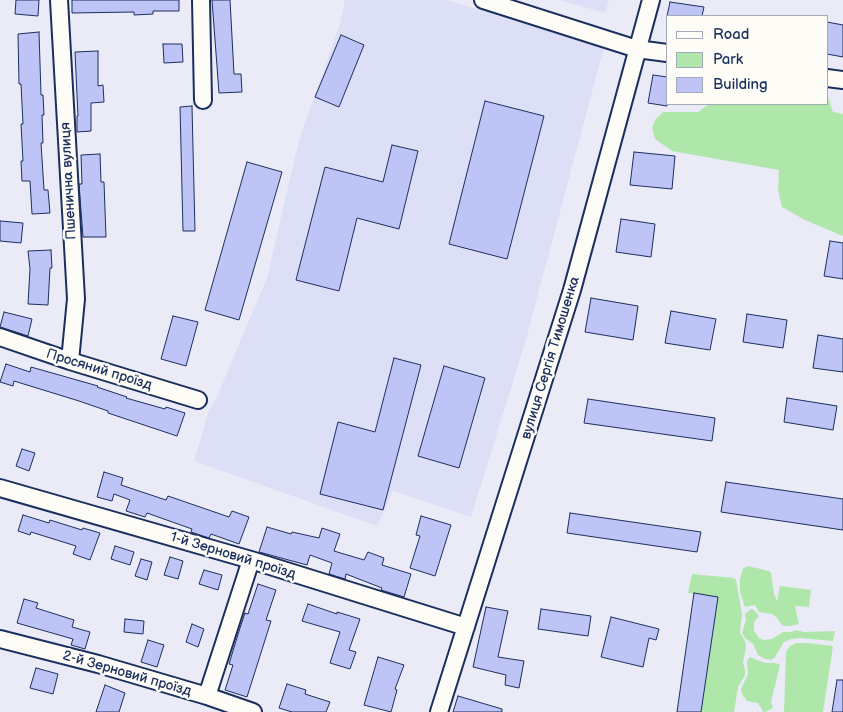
<!DOCTYPE html>
<html>
<head>
<meta charset="utf-8">
<style>
	body { margin:0 }
	#map { position:relative; width:843px; height:712px; overflow:hidden; background:#eaebf7; font-family:"Balsamiq Sans",sans-serif }
	canvas { display:block }
	.legend { position:absolute; left:666px; top:15px; width:162px; height:90px; box-sizing:border-box; background:#fdfcf7; border:1px solid #a3aaba; margin:0; padding:6px 9px; list-style:none; font-size:15px; color:#1b2f5e }
	.legend li { display:flex; align-items:center; gap:10px; height:25px }
	.legend b { width:25px; border:1px solid #a3aaba }
</style>
</head>
<body>
<div id="map">
<canvas width="843" height="712"></canvas>
<ul class="legend">
<li><b style="height:6px;background:#fdfcf7"></b>Road</li>
<li><b style="height:14px;background:#afe6a9"></b>Park</li>
<li><b style="height:14px;background:#bfc4f6"></b>Building</li>
</ul>
</div>
<script>
const context = document.querySelector('canvas').getContext('2d');
context.lineJoin = 'round';
function fill(path, color) { context.fillStyle = color; context.fill(path, 'evenodd'); }
const shape = rows => new Path2D(rows.map(r => 'M' + r).join(''));
function trace(path, color, width, dash) { context.strokeStyle = color; context.lineWidth = width; context.lineCap = dash ? 'butt' : 'round'; context.setLineDash(dash || []); context.stroke(path); }
function label(font, color, halo, rows, align = 'center') {
  context.font = font + ' "Balsamiq Sans",sans-serif'; context.lineWidth = 5; context.setLineDash([]); context.textBaseline = 'middle'; context.strokeStyle = halo; context.fillStyle = color; for (const [text, x, y, turn = 0] of rows) {
    context.save(); context.translate(x, y); context.rotate((+turn || 0) * Math.PI / 180); context.textAlign = isNaN(turn) ? turn : align; if (halo) context.strokeText(text, 0, 0); context.fillText(text, 0, 0); context.restore();
  }
}
fill(shape([
	[345,0,447,0,604,47,525,343,471,517,393,491,377,526,194,461,209,410,216,399,267,278,299,140,340,24],
	[559,0,609,0,605,13]
]), '#dddff7');
fill(shape([
	[827,94,833,112,843,114,843,236,805,220,782,207,778,190,779,170,672,151,655,139,652,128,655,120,663,112,698,112,706,106,707,104,827,104],
	[748,566,769,571,771,573,774,594,777,601,780,586,811,590,809,607,795,606,799,624,790,626,783,626,776,617,772,614,759,612,755,605,745,607,740,592,740,579,743,569],
	[692,574,734,578,736,580,742,614,740,633,745,641,746,648,743,662,745,670,745,675,738,687,734,712,701,712,717,597,688,593],
	[751,609,754,610,759,616,754,622,754,631,759,638,764,640,772,639,783,632,791,632,796,630,804,632,835,631,833,641,800,638,791,639,784,642,775,657,771,660,765,659,758,655,753,644,745,638,742,633,746,620,745,614],
	[796,643,807,643,833,646,823,712,784,712,786,652,790,646],
	[750,657,765,663,776,663,780,665,771,702,773,708,765,712,763,712,758,703,747,701,742,694,741,689,748,674,747,660]
]), '#afe6a9');
const building = shape([
	[16,0,39,0,38,16,15,14,16,0],
	[72,0,179,0,179,11,153,11,153,14,134,15,134,12,72,13,72,0],
	[212,0,230,0,234,74,241,74,242,92,219,93,212,0],
	[670,2,704,7,702,16,667,16,670,2],
	[827,22,843,25,843,57,827,54,827,22],
	[39,32,41,95,43,95,44,115,42,115,43,143,41,143,44,190,48,190,50,213,32,214,30,181,22,181,21,161,23,161,21,124,23,124,21,84,19,84,18,34,39,32],
	[341,35,364,45,339,107,315,97,341,35],
	[163,44,182,44,183,62,164,63,163,44],
	[98,51,98,86,103,85,104,102,91,103,91,131,77,132,77,116,78,116,75,52,98,51],
	[653,75,667,77,667,106,648,103,653,75],
	[485,101,544,116,507,259,449,244,485,101],
	[192,106,195,231,183,231,180,107,192,106],
	[392,145,418,151,399,229,357,218,339,291,296,280,325,167,383,182,392,145],
	[634,152,675,156,672,189,630,185,634,152],
	[100,154,101,182,104,182,106,237,83,237,79,184,82,184,81,155,100,154],
	[247,162,282,172,239,320,205,310,247,162],
	[621,219,655,224,651,257,616,252,621,219],
	[0,221,23,223,21,243,0,241,0,221],
	[830,241,843,243,843,279,824,276,830,241],
	[51,250,52,268,50,268,48,305,28,304,30,269,28,251,51,250],
	[591,298,638,306,633,340,585,332,591,298],
	[671,311,716,319,710,350,665,343,671,311],
	[4,312,32,319,28,336,0,327,4,312],
	[747,314,787,320,783,348,743,342,747,314],
	[173,316,198,322,186,366,161,359,173,316],
	[818,335,843,339,843,372,813,368,818,335],
	[394,358,421,365,383,510,320,494,338,422,375,432,394,358],
	[6,364,30,372,31,367,98,386,97,387,127,397,126,398,165,409,166,407,185,413,177,436,108,413,108,411,79,401,14,381,13,386,0,382,6,364],
	[444,366,485,378,459,468,418,456,444,366],
	[787,398,837,406,833,430,784,422,787,398],
	[588,399,715,418,712,441,584,423,588,399],
	[22,449,35,453,29,471,16,466,22,449],
	[104,472,123,478,121,485,166,500,168,496,229,517,232,511,249,517,239,544,211,534,209,538,191,532,192,529,147,513,145,517,126,511,130,500,114,494,112,501,97,497,104,472],
	[726,482,843,499,843,530,721,512,726,482],
	[570,513,701,532,697,552,567,533,570,513],
	[23,515,49,523,50,520,82,530,83,528,100,533,90,560,73,554,76,546,31,532,30,535,18,531,23,515],
	[421,516,451,525,435,576,410,568,420,536,416,535,421,516],
	[267,527,291,534,292,532,319,538,322,528,340,534,334,551,364,560,368,552,384,558,382,565,411,574,404,597,381,590,382,588,346,574,345,579,329,574,332,563,310,555,307,565,259,552,267,527],
	[115,546,134,552,130,565,111,559,115,546],
	[170,557,183,561,178,579,164,575,170,557],
	[141,559,152,562,147,580,135,576,141,559],
	[204,570,222,575,218,590,199,584,204,570],
	[258,584,276,590,266,620,271,621,247,697,225,690,233,665,229,664,239,631,245,613,248,614,258,584],
	[694,593,718,597,701,712,677,712,694,593],
	[24,599,38,603,36,608,74,620,72,627,90,632,85,649,71,645,73,639,17,623,24,599],
	[308,604,337,614,337,612,360,619,349,650,356,652,350,669,330,663,340,632,302,621,308,604],
	[486,607,508,611,498,657,524,661,519,688,505,685,506,675,473,667,486,607],
	[541,609,591,616,588,636,538,629,541,609],
	[611,617,659,629,656,640,649,638,643,667,601,657,611,617],
	[125,619,144,621,143,634,124,632,125,619],
	[192,624,204,629,198,647,186,642,192,624],
	[148,640,164,645,157,667,141,662,148,640],
	[378,657,404,665,395,689,397,690,391,712,364,705,378,657],
	[36,668,58,674,53,694,30,688,36,668],
	[837,680,843,680,843,712,832,712,837,680],
	[287,684,306,690,305,694,330,702,326,712,292,712,279,708,287,684],
	[105,685,125,693,119,712,96,712,105,685],
	[458,696,502,709,502,712,453,712,458,696]
]);
fill(building, '#bfc4f6');
trace(building, '#1b2f5e', 1);
const minor = shape([
	[59,0,76,299,70,361],
	[201,0,203,100],
	[483,0,637,49,667,53],
	[827,78,843,80],
	[0,337,70,361,198,400],
	[0,488,251,560,466,627],
	[0,639,98,664,207,696,253,712],
	[207,696,251,560],
	[439,712,572,290,651,0]
]);
trace(minor, '#1b2f5e', 20);
trace(minor, '#fdfcf7', 16);
label('14px', '#1b2f5e', '#fdfcf7', [
	["Пшенична вулиця",69,181,-93],
	["вулиця Сергія Тимошенка",551,358,-73],
	["Просяний проїзд",99,370,17],
	["1-й Зерновий проїзд",233,556,17],
	["2-й Зерновий проїзд",127,674,16]
]);
</script>
</body>
</html>
